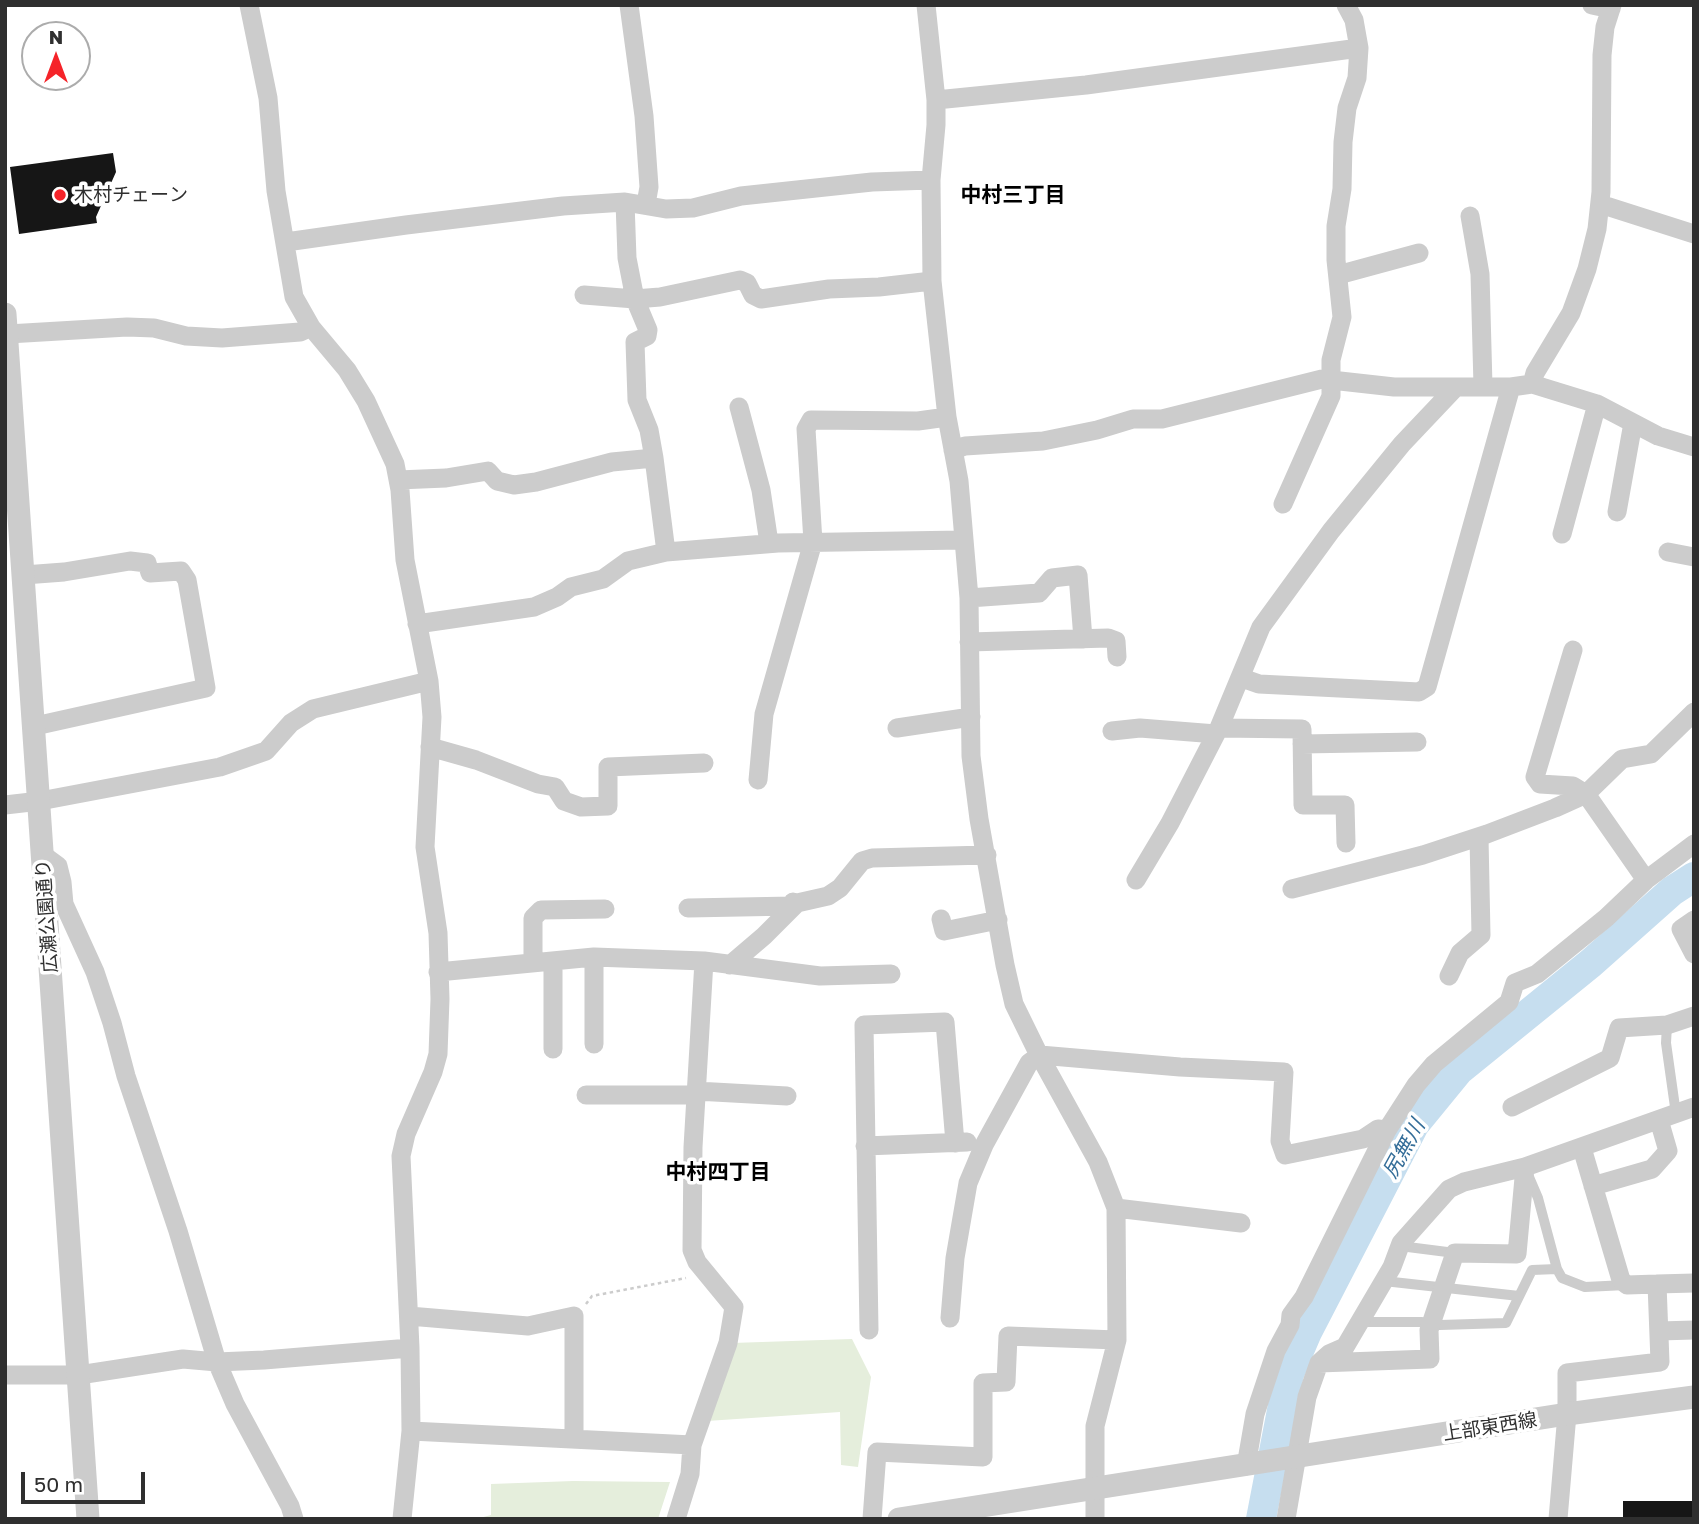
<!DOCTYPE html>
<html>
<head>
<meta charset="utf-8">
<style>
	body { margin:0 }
	#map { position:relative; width:1699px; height:1524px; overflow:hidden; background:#fff; font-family:"Golos Text",sans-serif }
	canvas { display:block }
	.frame { position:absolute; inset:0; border:7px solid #2f2f2f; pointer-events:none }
	.north { position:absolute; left:21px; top:21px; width:70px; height:70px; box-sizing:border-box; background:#fff; border:2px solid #acacac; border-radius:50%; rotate:0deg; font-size:19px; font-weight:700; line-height:28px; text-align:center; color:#2f2f2f }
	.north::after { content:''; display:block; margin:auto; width:24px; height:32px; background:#f52329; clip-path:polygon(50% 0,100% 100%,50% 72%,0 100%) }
	.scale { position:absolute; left:21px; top:1472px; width:124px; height:32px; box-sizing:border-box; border:4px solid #2f2f2f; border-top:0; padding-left:9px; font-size:21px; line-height:24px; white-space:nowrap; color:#2f2f2f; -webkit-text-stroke:5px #fff; paint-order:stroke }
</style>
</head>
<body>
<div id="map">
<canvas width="1699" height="1524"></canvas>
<div class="frame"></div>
<div class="north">N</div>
<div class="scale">50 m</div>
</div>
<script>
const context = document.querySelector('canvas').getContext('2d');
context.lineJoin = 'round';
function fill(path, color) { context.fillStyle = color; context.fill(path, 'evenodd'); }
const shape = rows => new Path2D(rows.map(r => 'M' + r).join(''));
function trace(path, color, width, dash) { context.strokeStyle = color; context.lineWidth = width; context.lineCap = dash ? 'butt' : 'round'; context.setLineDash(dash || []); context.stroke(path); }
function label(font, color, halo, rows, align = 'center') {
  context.font = font + ' "Golos Text","Noto Sans JP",sans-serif'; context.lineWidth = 7; context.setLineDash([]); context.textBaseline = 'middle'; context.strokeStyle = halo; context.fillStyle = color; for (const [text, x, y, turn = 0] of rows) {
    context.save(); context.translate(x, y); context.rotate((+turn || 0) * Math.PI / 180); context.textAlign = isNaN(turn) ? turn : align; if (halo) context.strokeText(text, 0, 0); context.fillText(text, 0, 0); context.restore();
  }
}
fill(shape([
	[852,1339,871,1377,858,1467,841,1465,840,1412,707,1421,732,1343],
	[573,1481,670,1482,658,1519,476,1519,491,1515,491,1484]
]), '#e5eedc');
trace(shape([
	[1261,1519,1289,1374,1307,1332,1414,1125,1459,1070,1591,963,1672,891,1694,877]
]), '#c6deef', 30);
fill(shape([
	[113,153,116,172,96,217,97,223,19,234,10,167],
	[1623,1501,1694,1501,1694,1519,1623,1519]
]), '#161616');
trace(shape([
	[586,1304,592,1296,686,1278]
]), '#ccc', 2.5, [3.5, 3.5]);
trace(shape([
	[1667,1025,1666,1043,1676,1114],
	[1400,1246,1455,1253],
	[1557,1269,1562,1278,1585,1287,1626,1285],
	[1384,1281,1519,1296],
	[1361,1322,1421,1322,1440,1325,1506,1323,1532,1270,1557,1269,1538,1198,1529,1177]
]), '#ccc', 10);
trace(shape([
	[249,5,268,98,276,191,294,297,311,327,347,370,366,401,395,464,400,490,405,560,429,681,432,717,425,847,438,933,440,999,438,1054,433,1072,406,1134,401,1156,410,1348,411,1431,402,1519],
	[629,5,644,116,649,187,646,204],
	[926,5,936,100,936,125,931,180,932,281,947,417,959,481,969,598,971,756,979,819,1005,965,1014,1004,1038,1053,1098,1162,1116,1208,1117,1340,1095,1426,1095,1519],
	[1592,5,1611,9],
	[936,100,1086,85,1359,48],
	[625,202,627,258,635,299,648,330,647,336,635,342,637,400,649,430,654,458,666,552],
	[1600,204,1694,234],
	[1470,216,1480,274,1483,386],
	[286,242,406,225,563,206,625,202,666,209,693,208,741,196,872,182,931,180],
	[1338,275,1419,253],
	[584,295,635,299,660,297,740,280,747,283,753,295,761,299,829,289,879,287,932,281],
	[8,334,127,327,154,328,186,336,222,338,300,332,311,327],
	[1532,384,1535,373,1571,313,1587,269,1597,229,1601,192,1602,55,1605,27,1612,5],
	[739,407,761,490,769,543],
	[953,450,965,446,1043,441,1097,430,1133,419,1162,419,1322,379,1394,387,1456,387],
	[398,480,446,478,488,471,497,481,514,485,536,482,612,462,654,458],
	[1283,504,1331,396,1331,360,1342,317,1336,260,1336,226,1342,189,1343,142,1347,108,1357,78,1359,48,1354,20,1346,5],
	[1617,512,1633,423],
	[1562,534,1597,404],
	[1668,552,1694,557],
	[24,575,64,572,130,561,147,563,150,573,181,571,187,580,206,688,35,726],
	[969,598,1039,593,1052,578,1078,575,1083,639],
	[417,624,534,607,557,597,571,587,603,579,628,561,666,552,778,543,962,540],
	[969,642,1108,638,1116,641,1117,657],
	[1573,650,1535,777,1540,784,1573,786,1586,794,1646,880],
	[1242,678,1259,684,1419,692,1427,687,1511,387],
	[897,728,971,717],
	[1219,728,1302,729,1303,805,1345,805,1346,843],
	[1112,731,1140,728,1216,734],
	[1302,744,1417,742],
	[430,747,476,760,538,784,555,787,564,801,581,807,608,806,608,767,704,763],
	[758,780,764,714,813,542,806,429,811,420,918,421,947,417],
	[5,805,40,801,220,767,266,751,291,723,313,709,429,681],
	[43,855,58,866,62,882,64,904,95,972,112,1023,126,1076,178,1231,217,1362,235,1404,290,1506,294,1519],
	[1136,880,1170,823,1219,728,1261,627,1331,531,1402,444,1456,387,1511,387,1532,384,1597,404,1658,436,1694,447],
	[1292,889,1423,855,1487,834,1555,808,1586,794,1622,759,1651,754,1694,712],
	[688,908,793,906,793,902],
	[941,919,944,931,998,920],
	[1694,920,1681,929,1694,954],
	[594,957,594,1044],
	[553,961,553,1049],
	[533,963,533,918,541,910,605,909],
	[730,965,764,936,797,903,828,896,840,888,862,861,872,858,987,855],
	[438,972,594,957,704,961,820,976,891,974],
	[1449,976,1460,953,1481,935,1479,837],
	[696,1091,787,1096],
	[586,1095,696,1095],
	[1512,1107,1610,1058,1619,1028,1667,1025,1694,1016],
	[865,1146,967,1142],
	[1582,1148,1621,1280,1627,1285,1657,1284],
	[1593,1186,1652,1169,1668,1151,1659,1120],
	[1116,1208,1241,1223],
	[409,1316,528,1326,574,1316,574,1439],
	[950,1318,955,1258,968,1183,984,1145,1029,1063,1040,1055,1180,1067,1284,1072,1280,1141,1285,1155,1363,1139,1378,1129,1387,1130],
	[869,1330,864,1025,945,1022,955,1143],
	[1659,1331,1694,1330],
	[1319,1363,1430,1359,1429,1330,1455,1253,1517,1254,1525,1167],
	[5,1375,79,1375,183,1359,217,1362,264,1360,410,1348],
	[411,1431,692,1445],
	[1246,1466,1255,1414,1276,1351,1290,1325,1291,1315,1304,1297,1387,1130,1416,1085,1434,1064,1509,1002,1515,983,1537,974,1606,918,1646,880,1694,844],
	[676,1519,690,1474,692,1445,728,1343,734,1307,697,1262,692,1250,693,1147,704,961],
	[872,1519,877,1452,983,1457,983,1383,1006,1382,1008,1336,1117,1340],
	[1286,1519,1307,1397,1319,1363,1329,1354,1345,1347,1392,1267,1401,1243,1449,1189,1464,1182,1525,1167,1694,1107],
	[1558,1519,1567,1414,1567,1373,1660,1362,1657,1284,1694,1283]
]), '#ccc', 19);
trace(shape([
	[5,314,88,1519],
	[899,1519,1567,1414,1694,1397]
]), '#ccc', 23);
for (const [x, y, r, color] of [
	[60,195,7,"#f52329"]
]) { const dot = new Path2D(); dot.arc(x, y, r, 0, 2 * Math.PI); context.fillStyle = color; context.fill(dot); trace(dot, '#fff', 2.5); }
label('19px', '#2f2f2f', '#fff', [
	["木村チェーン",74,195]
], 'left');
label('19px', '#2f2f2f', '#fff', [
	["広瀬公園通り",47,916,-94],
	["上部東西線",1490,1427,-9]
]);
label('bold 21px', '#000', '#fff', [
	["中村三丁目",1013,195],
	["中村四丁目",718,1172]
]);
label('italic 21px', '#356e99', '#fff', [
	["尻無川",1404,1149,-61]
]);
</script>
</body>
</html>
